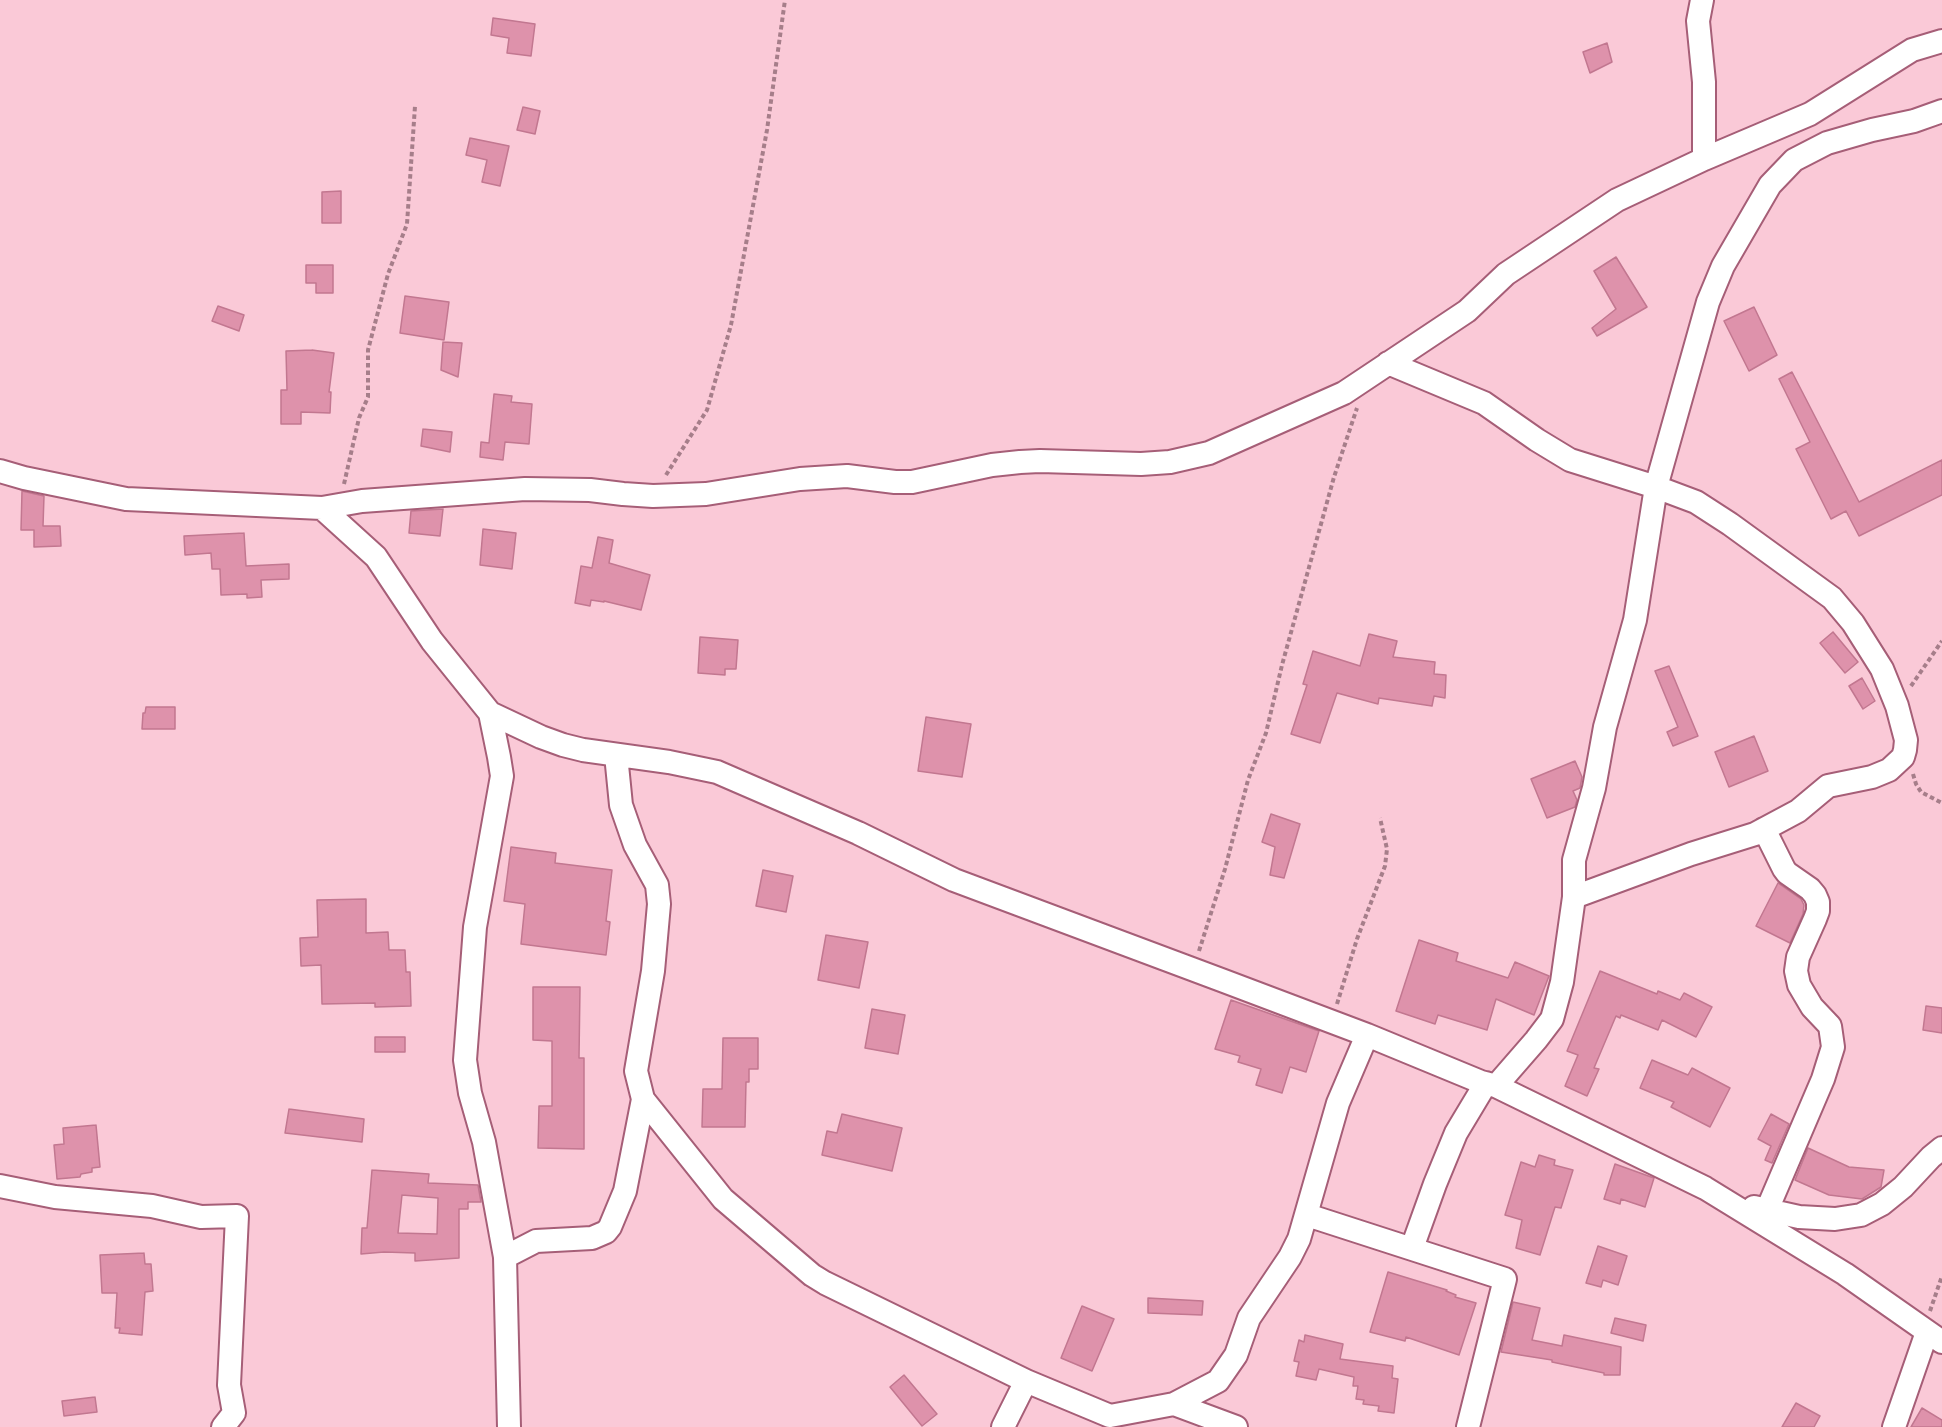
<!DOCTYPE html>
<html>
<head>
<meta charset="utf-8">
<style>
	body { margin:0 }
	canvas { display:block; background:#fac9d7 }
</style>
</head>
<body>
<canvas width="1942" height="1427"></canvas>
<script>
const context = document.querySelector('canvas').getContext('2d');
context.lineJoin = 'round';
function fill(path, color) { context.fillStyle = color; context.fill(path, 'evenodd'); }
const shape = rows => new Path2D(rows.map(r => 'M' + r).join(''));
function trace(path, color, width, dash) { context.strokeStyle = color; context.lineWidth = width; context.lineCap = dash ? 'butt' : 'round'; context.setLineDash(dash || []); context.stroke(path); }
const building = shape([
	[493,18,535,24,531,56,507,53,509,38,491,35,493,18],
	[1607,43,1612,62,1590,73,1583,52,1607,43],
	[523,107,540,111,535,134,517,130,523,107],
	[470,138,509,146,500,186,482,182,487,160,466,155,470,138],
	[341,191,341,223,322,223,322,192,341,191],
	[1616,257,1647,307,1597,336,1592,328,1616,309,1594,271,1616,257],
	[306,265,333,265,333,293,316,293,316,283,306,283,306,265],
	[405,296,449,302,444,340,400,333,405,296],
	[218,306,244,315,239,331,212,321,218,306],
	[1754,307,1777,355,1749,371,1724,321,1754,307],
	[443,342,462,343,458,377,441,370,443,342],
	[312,350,334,353,329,392,331,392,330,413,301,412,301,424,281,424,281,390,287,390,286,351,312,350],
	[1792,372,1859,502,1942,460,1942,495,1859,536,1846,511,1831,519,1796,449,1810,442,1779,379,1792,372],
	[494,394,512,396,511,402,532,404,529,444,505,442,503,460,480,457,481,442,489,443,494,394],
	[423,429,452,432,450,452,421,446,423,429],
	[22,491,44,496,43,526,60,526,61,546,34,547,34,530,21,530,22,491],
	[443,509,440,536,409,533,411,511,443,509],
	[483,529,516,533,512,569,480,565,483,529],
	[244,533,246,566,289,564,289,579,261,580,262,597,247,598,247,594,221,595,220,569,212,569,211,553,185,555,184,536,244,533],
	[598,537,613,540,609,563,650,575,641,610,604,601,604,602,591,600,590,606,575,603,581,566,592,568,598,537],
	[1833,632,1858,662,1845,673,1820,643,1833,632],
	[1369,634,1397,641,1393,657,1435,662,1434,674,1446,675,1445,698,1434,696,1432,706,1379,698,1378,704,1337,693,1320,743,1291,734,1307,685,1303,684,1313,651,1360,666,1369,634],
	[700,637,738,640,736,669,725,669,725,675,698,673,700,637],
	[1669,666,1698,736,1673,746,1667,732,1678,727,1655,671,1669,666],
	[1862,678,1875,701,1863,709,1849,686,1862,678],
	[146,707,175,707,175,729,142,729,143,713,145,713,146,707],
	[926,717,971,724,962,777,918,771,926,717],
	[1754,736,1768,771,1729,787,1715,752,1754,736],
	[1575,761,1582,777,1580,788,1573,791,1577,800,1575,807,1547,818,1531,779,1575,761],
	[1271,814,1300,824,1284,878,1270,875,1275,847,1262,842,1271,814],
	[511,847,556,853,555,863,612,870,606,921,610,922,606,955,521,944,525,904,504,901,511,847],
	[763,870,793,876,786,912,756,906,763,870],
	[1778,883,1801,899,1804,905,1803,914,1790,943,1756,926,1778,883],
	[366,899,366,933,388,932,389,950,405,950,406,972,410,972,411,1006,375,1007,375,1003,322,1004,321,965,301,966,300,938,318,937,317,900,366,899],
	[826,935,868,942,859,988,818,980,826,935],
	[1419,940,1458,953,1456,961,1508,978,1515,962,1549,976,1534,1015,1496,999,1487,1030,1438,1015,1435,1024,1396,1011,1419,940],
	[1600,971,1657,994,1658,991,1680,1000,1684,993,1712,1007,1696,1037,1662,1020,1658,1030,1621,1015,1620,1018,1616,1016,1594,1068,1599,1069,1587,1096,1565,1086,1578,1055,1567,1051,1600,971],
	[533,987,580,987,579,1058,584,1058,584,1149,538,1148,539,1106,552,1106,552,1041,533,1040,533,987],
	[1231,1000,1319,1031,1306,1072,1290,1067,1282,1093,1256,1085,1261,1069,1238,1062,1240,1056,1215,1049,1231,1000],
	[1926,1006,1942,1008,1942,1033,1923,1030,1926,1006],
	[872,1009,905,1015,898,1054,865,1048,872,1009],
	[375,1037,405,1037,405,1052,375,1052,375,1037],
	[723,1038,758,1038,758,1069,749,1069,749,1082,746,1082,745,1127,702,1127,703,1089,722,1089,723,1038],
	[1652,1060,1688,1075,1692,1068,1730,1088,1710,1127,1671,1107,1674,1102,1640,1088,1652,1060],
	[289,1109,364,1119,362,1142,285,1133,289,1109],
	[842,1114,902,1128,892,1171,822,1155,827,1131,837,1133,842,1114],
	[1771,1114,1789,1124,1772,1163,1765,1160,1771,1146,1758,1139,1771,1114],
	[96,1125,100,1167,92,1168,92,1172,81,1174,80,1177,57,1179,54,1145,64,1144,63,1128,96,1125],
	[1808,1148,1849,1167,1884,1170,1881,1187,1862,1199,1829,1195,1795,1180,1808,1148],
	[1539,1155,1555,1160,1554,1165,1573,1170,1561,1208,1555,1207,1540,1255,1516,1248,1522,1220,1505,1215,1521,1162,1535,1167,1539,1155],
	[1615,1164,1654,1178,1645,1207,1621,1199,1620,1204,1604,1199,1615,1164],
	[372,1170,429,1174,428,1183,478,1185,481,1202,468,1202,468,1209,459,1209,459,1258,415,1261,415,1253,384,1252,361,1254,362,1228,367,1228,372,1170],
	[402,1195,438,1198,437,1234,398,1233,402,1195],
	[1598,1246,1627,1256,1618,1285,1603,1280,1601,1287,1586,1283,1598,1246],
	[144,1253,145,1264,151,1264,153,1291,145,1292,142,1335,119,1333,120,1328,115,1328,117,1293,102,1293,100,1255,144,1253],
	[1388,1272,1447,1290,1446,1291,1456,1295,1455,1297,1476,1303,1459,1355,1406,1337,1405,1341,1370,1332,1388,1272],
	[1148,1298,1203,1301,1202,1315,1148,1313,1148,1298],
	[1513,1302,1540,1308,1532,1340,1562,1346,1564,1335,1621,1347,1620,1375,1604,1375,1604,1373,1552,1362,1552,1360,1501,1352,1513,1302],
	[1082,1306,1114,1319,1092,1371,1061,1358,1082,1306],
	[1615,1318,1646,1325,1643,1341,1611,1333,1615,1318],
	[1305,1335,1343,1344,1340,1359,1393,1366,1392,1378,1398,1379,1394,1413,1378,1411,1379,1406,1363,1404,1364,1400,1356,1399,1358,1386,1353,1386,1354,1377,1319,1369,1316,1380,1296,1376,1299,1362,1294,1361,1299,1340,1304,1342,1305,1335],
	[904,1375,937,1414,922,1426,890,1387,904,1375],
	[95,1397,97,1412,64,1416,62,1401,95,1397],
	[1796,1403,1820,1416,1814,1427,1782,1427,1796,1403],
	[1922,1408,1942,1420,1942,1427,1911,1427,1922,1408]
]);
fill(building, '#de92ab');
trace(building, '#c27790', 1.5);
const street = shape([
	[1702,0,1698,21,1704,82,1704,159],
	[1388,363,1484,403,1537,440,1570,460,1656,487,1696,502,1730,524,1832,598,1853,623,1882,669,1897,706,1906,740,1905,750,1903,757,1889,770,1872,777,1828,786,1798,811,1755,834,1691,854,1574,897],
	[0,471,24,478,126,499,322,508,362,501,525,489,590,490,623,494,653,496,706,494,800,479,847,476,895,482,912,482,992,465,1020,462,1040,461,1141,464,1170,462,1209,453,1344,393,1467,311,1506,274,1617,200,1704,159,1810,114,1912,50,1942,41],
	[322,508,376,557,432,641,490,713,499,757,502,776,475,927,465,1060,470,1093,484,1142,505,1257,509,1427],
	[490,713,541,737,563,745,583,750,669,762,717,772,858,833,954,880,1224,981,1367,1035,1481,1082,1496,1086,1705,1188,1845,1274,1942,1342],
	[616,755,621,805,635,845,657,885,659,904,653,971,636,1071,643,1099,723,1199,812,1275,825,1283,1026,1381,1003,1427],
	[1764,829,1784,869,1787,873,1810,889,1815,895,1818,902,1818,911,1815,919,1798,957,1796,971,1799,985,1812,1007,1830,1026,1833,1047,1823,1079,1767,1210],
	[1496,1086,1536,1040,1552,1019,1562,982,1574,897,1574,860,1594,788,1605,727,1635,620,1656,487,1708,302,1723,266,1770,185,1794,160,1827,143,1872,130,1914,121,1942,111],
	[0,1186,55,1197,152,1206,201,1217,237,1216,229,1385,234,1413,223,1427],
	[1754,1207,1799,1217,1835,1219,1861,1215,1882,1204,1903,1187,1931,1157,1942,1148],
	[1307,1215,1505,1279,1468,1427],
	[1412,1248,1435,1184,1456,1133,1486,1083],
	[505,1257,536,1241,592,1238,606,1232,610,1227,625,1191,643,1099],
	[1026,1381,1110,1416,1174,1404,1218,1381,1236,1355,1249,1318,1290,1257,1299,1239,1338,1103,1367,1035],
	[1174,1404,1236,1427],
	[1894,1427,1927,1332]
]);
trace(street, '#a65e77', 26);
trace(shape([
	[666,475,707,410,731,325,767,130,785,0],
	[344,484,359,418,368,397,368,350,388,274,407,224,415,106],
	[1911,686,1942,641],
	[1913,774,1916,784,1921,792,1942,803],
	[1199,951,1225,869,1248,780,1266,733,1282,665,1334,477,1357,408],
	[1337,1004,1357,939,1385,866,1387,849,1380,818],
	[1930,1311,1942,1276]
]), '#a67e8a', 4, [4.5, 3]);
trace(street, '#fff', 22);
</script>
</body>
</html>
